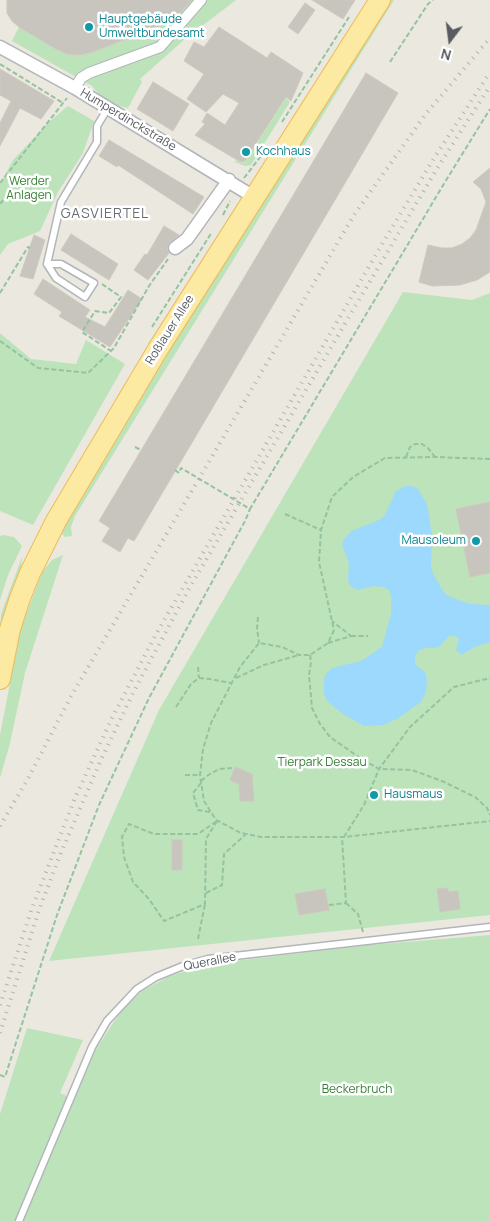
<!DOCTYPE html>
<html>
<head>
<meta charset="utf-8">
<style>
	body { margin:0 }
	#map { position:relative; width:490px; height:1221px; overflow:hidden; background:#ebe8df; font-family:Manrope,sans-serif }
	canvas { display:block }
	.north { position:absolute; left:425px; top:15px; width:50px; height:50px; -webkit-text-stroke:4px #fff; paint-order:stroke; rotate:195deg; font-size:14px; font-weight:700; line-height:20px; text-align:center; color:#585c60 }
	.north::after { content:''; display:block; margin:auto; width:18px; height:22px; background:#585c60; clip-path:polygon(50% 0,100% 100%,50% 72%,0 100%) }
</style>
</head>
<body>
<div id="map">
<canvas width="490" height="1221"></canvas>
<div class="north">N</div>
</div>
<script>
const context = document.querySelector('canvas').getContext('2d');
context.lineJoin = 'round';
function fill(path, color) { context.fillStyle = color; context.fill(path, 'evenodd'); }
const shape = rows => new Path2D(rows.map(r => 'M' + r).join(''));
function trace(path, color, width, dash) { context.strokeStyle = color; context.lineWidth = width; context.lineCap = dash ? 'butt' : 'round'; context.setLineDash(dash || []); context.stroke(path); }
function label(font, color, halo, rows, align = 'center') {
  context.font = font + ' Manrope,sans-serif'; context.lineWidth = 5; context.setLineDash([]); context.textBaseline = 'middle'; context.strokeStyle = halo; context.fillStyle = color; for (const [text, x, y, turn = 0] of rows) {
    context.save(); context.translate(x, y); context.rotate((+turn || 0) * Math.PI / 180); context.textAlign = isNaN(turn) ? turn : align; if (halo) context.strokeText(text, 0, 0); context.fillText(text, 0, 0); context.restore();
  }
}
fill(shape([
	[192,0,236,0,185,39,140,79,142,82,128,108,119,106,100,95,92,86,12,41,19,27,56,49,67,54,79,55,93,52,172,21],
	[391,0,394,0,75,516,71,527,72,536,65,537,62,534,65,525,171,345],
	[286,98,290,102,251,165,245,166,235,162,236,160,244,163],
	[68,106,94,121,83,153,58,192,40,231,8,244,0,255,0,184,13,160,49,122],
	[403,292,472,300,490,293,490,915,49,961,159,710],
	[0,333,31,359,76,364,86,340,125,364,33,525,0,511],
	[3,535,14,537,22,546,8,575,0,600,0,536],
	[63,555,25,673,10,743,0,778,0,735,20,631,42,572,52,560],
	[22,557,21,570,0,633,1,614],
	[490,935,490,1221,23,1221,96,1049,121,1011,142,991,168,977,200,966,218,963,369,945],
	[27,1028,83,1040,60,1093,67,1096,17,1221,0,1221,0,1114]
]), '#bde3bb');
fill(shape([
	[405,486,411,486,417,488,427,504,432,535,431,566,433,574,443,591,448,596,470,604,490,605,490,642,474,647,462,655,456,650,459,638,453,636,449,636,439,647,434,648,425,648,418,651,415,657,415,662,417,666,425,672,427,680,426,692,421,702,397,719,383,725,364,726,343,714,327,701,324,694,324,679,326,674,332,668,361,661,382,647,391,614,391,597,389,590,384,587,374,586,358,590,350,586,348,580,349,563,342,544,344,539,352,531,379,520,385,515,396,491]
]), '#9dd8fd');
const building = shape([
	[7,0,192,0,172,21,93,52,79,55,67,54,56,49,19,27,12,21,7,13,7,0],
	[312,0,355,0,343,19,312,0],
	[305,3,315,10,298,34,288,27,305,3],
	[219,27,267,58,271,52,303,73,291,101,286,97,244,162,239,161,195,135,205,124,202,122,207,113,225,125,239,103,223,94,206,112,187,99,204,74,184,61,194,42,204,47,219,27],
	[0,69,54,101,41,119,20,108,0,146,0,123,11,101,0,95,0,69],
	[366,73,398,93,134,541,128,538,120,552,102,541,110,528,99,521,366,73],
	[153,82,189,104,173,131,137,109,153,82],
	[109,140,204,197,193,214,118,165,117,167,99,156,109,140],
	[490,168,490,272,477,280,460,285,432,286,419,282,428,245,442,248,452,248,462,244,470,238,476,230,486,202,481,189,473,182,490,168],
	[164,226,179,235,168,244,167,249,169,253,148,280,134,270,145,254,147,255,164,226],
	[71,234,118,264,109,280,61,250,71,234],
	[34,235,45,240,33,279,20,276,34,235],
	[43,279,90,310,85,317,105,327,128,290,142,299,110,347,59,316,62,312,34,294,43,279],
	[490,502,490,573,470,577,456,509,490,502],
	[235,767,252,774,254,801,240,801,239,784,230,780,235,767],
	[172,840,182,840,182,870,172,870,172,840],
	[448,888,448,892,458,891,460,909,440,912,437,889,448,888],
	[325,889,329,910,299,915,295,894,325,889]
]);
fill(building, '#c8c4be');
trace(building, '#cfc9be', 1);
const service = shape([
	[47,264,61,264,94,283,85,297,56,278,47,264,61,202,97,142,97,126,108,108],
	[19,1221,92,1047,107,1021,137,989,156,977,183,966,208,959,490,927]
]);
const pedestrian = shape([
	[75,88,81,78,89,73,160,47,201,0]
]);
const minor = shape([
	[0,47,75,88,254,197],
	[175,248,187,239,229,180]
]);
const primary = shape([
	[0,679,10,629,20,598,30,573,56,521,158,349,380,0]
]);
trace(service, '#b2b6ba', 9);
trace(pedestrian, '#b2b6ba', 12);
trace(minor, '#b2b6ba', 15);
trace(primary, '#eb5', 22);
trace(shape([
	[390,62,428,4,433,0],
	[0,64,63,103],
	[282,122,349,17],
	[244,178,261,156],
	[0,183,67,98],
	[0,204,20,178],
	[223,215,230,201],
	[102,284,121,297,109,313,95,311,82,332,111,351],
	[0,293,28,247,30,248],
	[152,327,212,232],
	[0,341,38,368,88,373,114,348,149,286,168,259],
	[135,447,141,450],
	[406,457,410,447,415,444,422,444,428,448,435,457],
	[490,459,435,457,385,458,353,477,332,497,321,530,319,562,334,630,328,643,310,655,299,655,282,647,259,643,240,667,211,723,203,749,200,775,204,801,216,820,241,833,261,837,344,837,490,821],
	[175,470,179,473,181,468,250,509,445,182,490,109],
	[285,514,321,530],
	[258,617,257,628,259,643],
	[351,636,368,636],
	[328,643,351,636,332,621],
	[310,655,311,662,309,675,312,708,320,724,330,737,363,760,379,769,412,770,442,781,475,797,487,808,490,815],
	[198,667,199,678],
	[236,678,264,665,299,655],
	[176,707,191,684,199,678,210,679,231,683],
	[185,775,200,775],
	[201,781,211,773,220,769,232,768],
	[201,783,193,793,198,810,210,812],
	[217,821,206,839,205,904,164,921,149,899,133,882,124,857,122,837,129,824,154,834,198,834,217,821],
	[344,837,364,805,379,769,410,727,454,687,490,678],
	[206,893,222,885,224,854,245,835],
	[346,903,358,914,363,932],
	[329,905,346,903,342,837],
	[198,939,205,904],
	[0,1075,5,1077,57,915,99,805,149,698,245,521,250,509]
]), '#94c3a0', 2, [5, 2.5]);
trace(service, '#fff', 6);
trace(pedestrian, '#fff', 10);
trace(minor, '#fff', 12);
trace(primary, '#fdeaa2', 20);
trace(shape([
	[0,826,29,777,70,698,354,215,425,115,490,38],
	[0,1005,32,908,75,798,112,718,155,636,378,251,431,163,490,72],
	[0,1033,39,910,60,855,100,762,134,691,190,587,366,288,438,167,490,86]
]), '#b0b1b1', 4, [1, 6]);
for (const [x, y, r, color] of [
	[89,27,5,"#0f9aa8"],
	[246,152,5,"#0f9aa8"],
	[476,541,5,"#0f9aa8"],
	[374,795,5,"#0f9aa8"]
]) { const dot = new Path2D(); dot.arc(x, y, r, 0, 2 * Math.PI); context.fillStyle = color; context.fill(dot); trace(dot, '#fff', 2); }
label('12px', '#0d838f', '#fff', [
	["Hauptgebäude",99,20],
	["Umweltbundesamt",99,34],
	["Kochhaus",256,152],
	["Mausoleum",466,541,"right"],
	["Hausmaus",384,795]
], 'left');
label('12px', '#585c60', '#fff', [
	["Humperdinckstraße",128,120,31],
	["Roßlauer Allee",170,330,-58],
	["Querallee",210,962,-11]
]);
label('12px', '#368135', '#fff', [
	["Werder",29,182],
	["Anlagen",29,196],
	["Tierpark Dessau",322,763],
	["Beckerbruch",357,1090]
]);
context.letterSpacing = '1px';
label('14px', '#696e72', '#fff', [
	["GASVIERTEL",105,214]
]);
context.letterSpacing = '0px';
</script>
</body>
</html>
